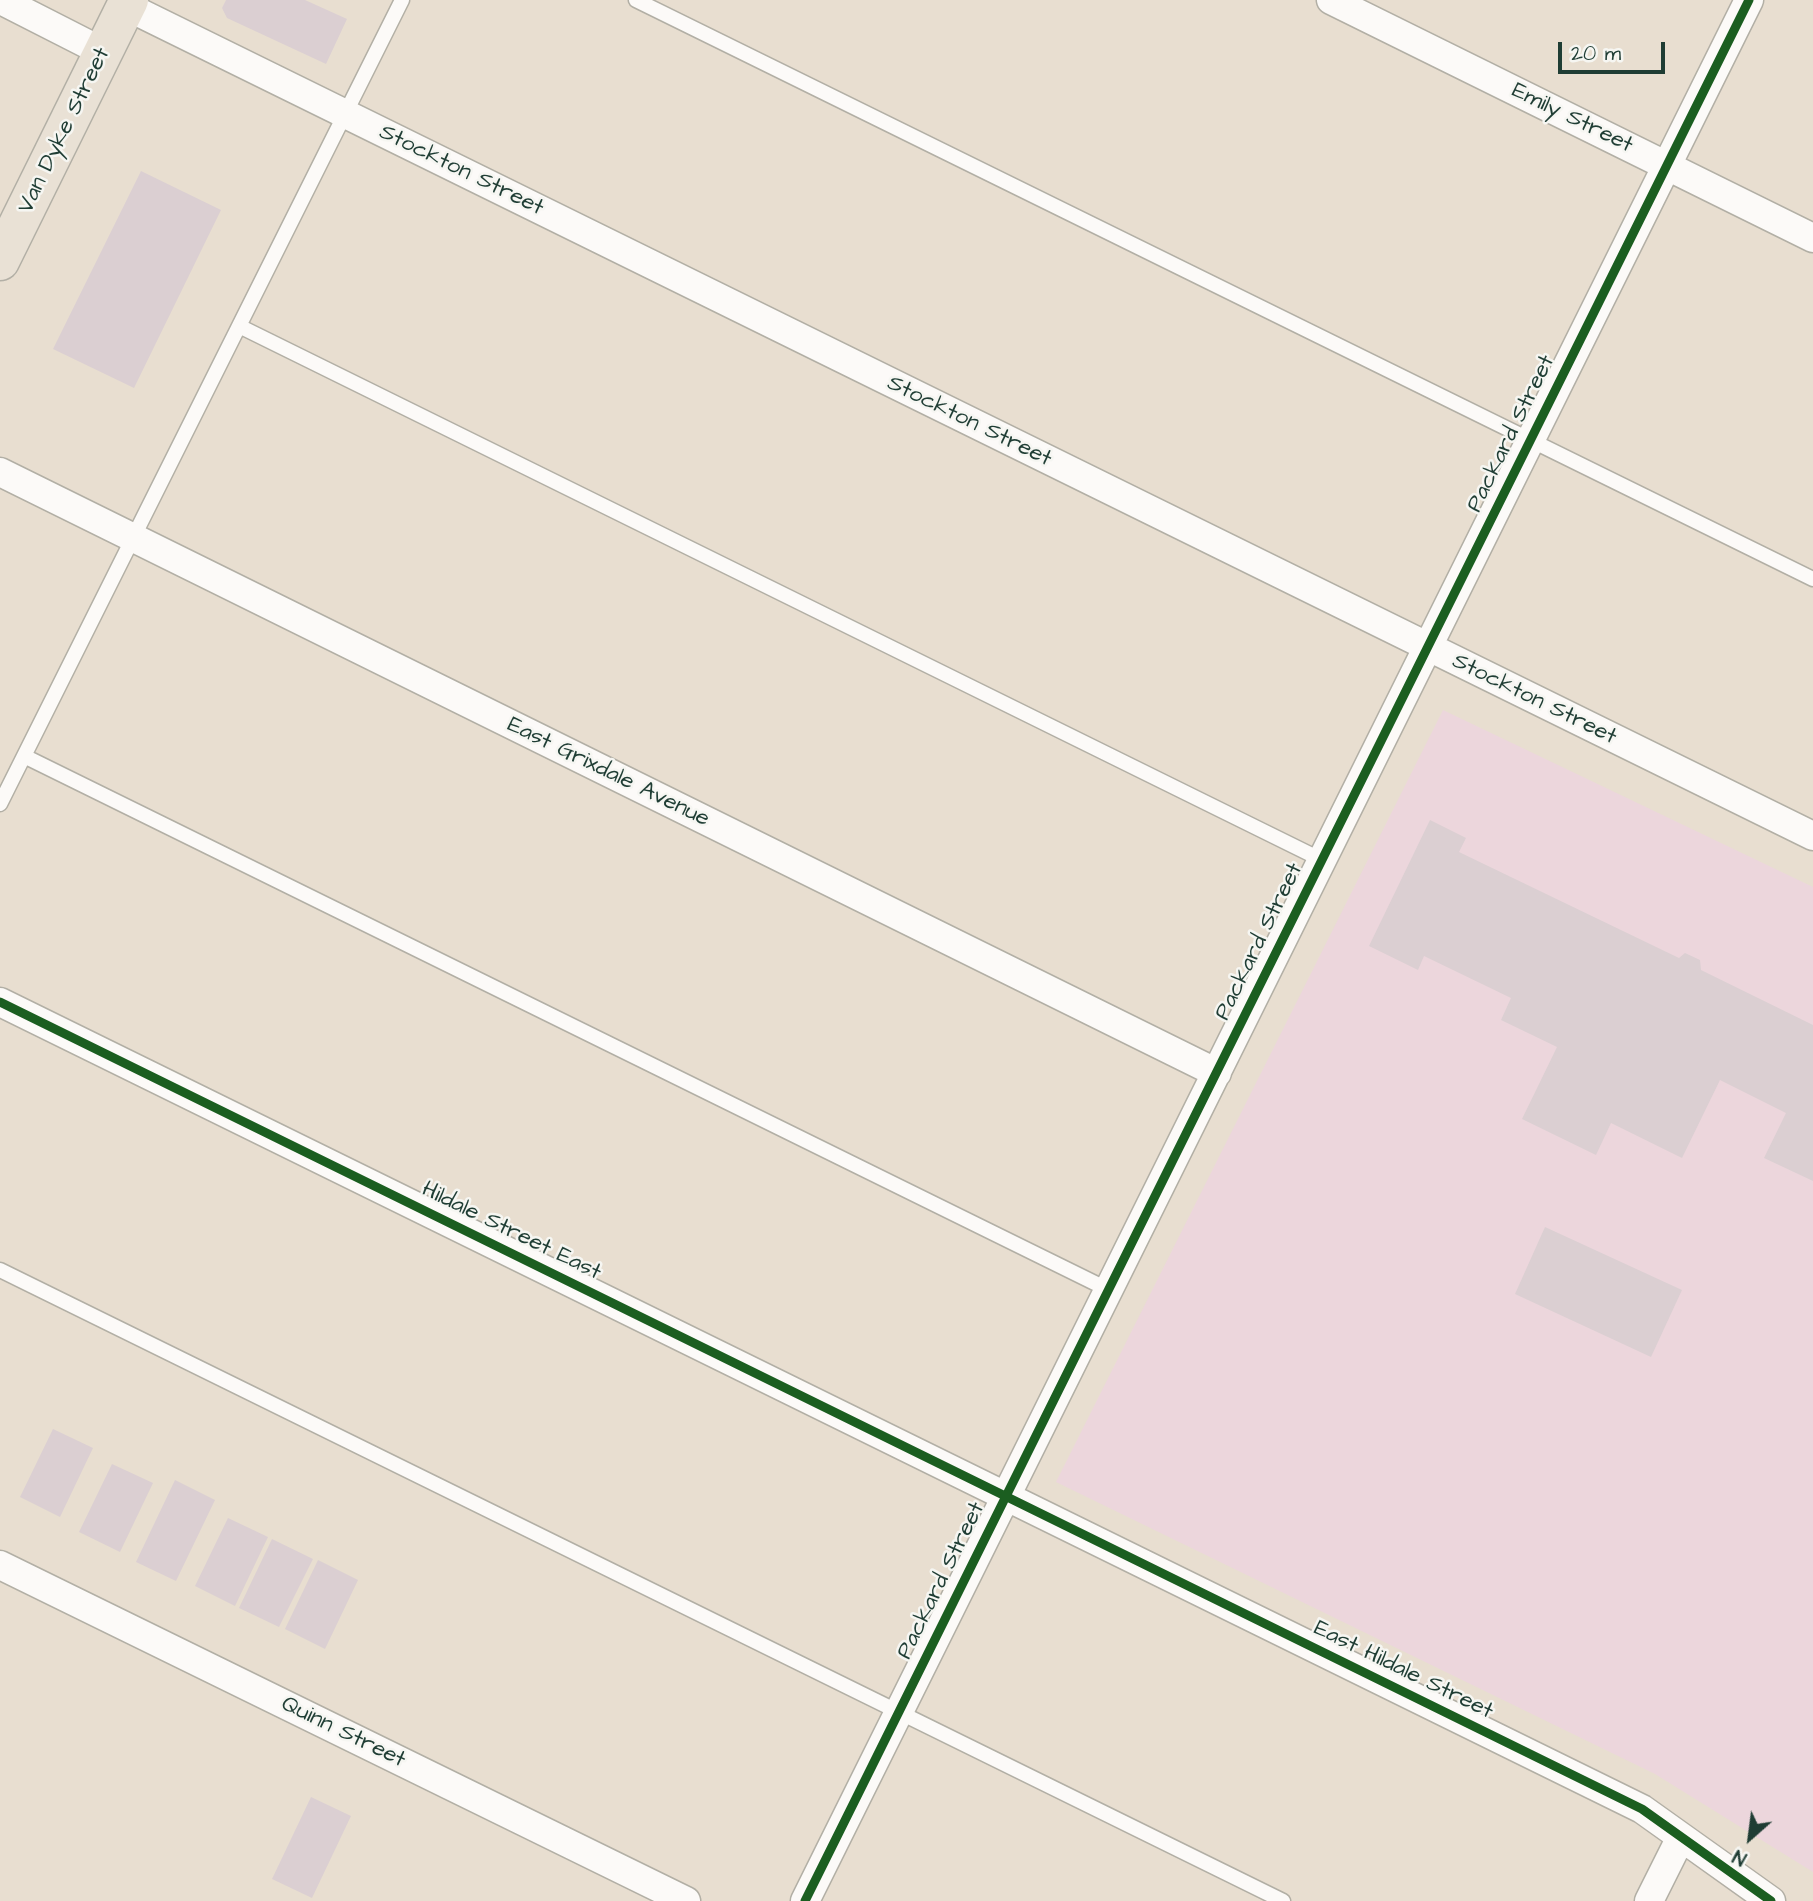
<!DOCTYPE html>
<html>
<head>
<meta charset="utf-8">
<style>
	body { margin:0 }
	#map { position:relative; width:1813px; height:1901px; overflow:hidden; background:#e8ded0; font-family:"Architects Daughter",sans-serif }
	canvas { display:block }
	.north { position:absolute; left:1715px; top:1803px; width:70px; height:70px; -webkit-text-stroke:5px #f6f6f2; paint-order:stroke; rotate:208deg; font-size:19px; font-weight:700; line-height:28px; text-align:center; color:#1f3d34 }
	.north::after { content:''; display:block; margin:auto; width:24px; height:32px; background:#1f3d34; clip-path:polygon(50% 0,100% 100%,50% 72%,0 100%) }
	.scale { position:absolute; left:1558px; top:42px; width:107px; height:32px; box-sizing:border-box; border:4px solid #1f3d34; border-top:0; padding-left:9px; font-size:21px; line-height:24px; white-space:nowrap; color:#1f3d34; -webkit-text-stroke:5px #f6f6f2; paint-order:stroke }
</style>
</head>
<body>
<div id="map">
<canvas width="1813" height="1901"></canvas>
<div class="north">N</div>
<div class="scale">20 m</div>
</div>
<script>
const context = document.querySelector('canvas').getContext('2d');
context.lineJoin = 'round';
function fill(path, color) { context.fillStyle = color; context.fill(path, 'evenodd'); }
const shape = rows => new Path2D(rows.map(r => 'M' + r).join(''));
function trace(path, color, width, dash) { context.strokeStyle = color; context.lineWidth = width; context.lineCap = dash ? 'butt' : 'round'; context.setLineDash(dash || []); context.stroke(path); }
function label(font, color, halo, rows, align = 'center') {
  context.font = font + ' "Architects Daughter",sans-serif'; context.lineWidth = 5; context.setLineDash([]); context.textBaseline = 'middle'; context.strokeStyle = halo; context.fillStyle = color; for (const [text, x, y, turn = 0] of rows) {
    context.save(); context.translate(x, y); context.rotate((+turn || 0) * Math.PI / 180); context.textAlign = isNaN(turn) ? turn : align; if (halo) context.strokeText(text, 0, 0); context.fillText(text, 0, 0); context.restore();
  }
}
fill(shape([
	[1443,710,1813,887,1813,1872,1655,1774,1056,1482]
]), '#ecd6dc');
fill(shape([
	[226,0,305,0,347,19,326,64,227,18,222,8],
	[141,171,221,210,134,388,53,349],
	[1430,820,1466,838,1459,852,1679,958,1685,953,1700,960,1701,970,1813,1025,1813,1181,1764,1158,1786,1113,1720,1080,1682,1158,1611,1123,1596,1155,1522,1119,1557,1047,1501,1020,1511,998,1424,956,1418,970,1369,946],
	[1545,1227,1682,1290,1651,1357,1515,1294],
	[53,1429,93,1448,60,1517,20,1497],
	[112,1464,153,1483,120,1552,79,1532],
	[175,1480,215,1500,176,1581,136,1562],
	[228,1518,268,1537,235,1606,195,1586],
	[272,1539,313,1559,279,1627,239,1608],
	[318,1560,358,1580,325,1649,285,1629],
	[311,1797,351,1816,312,1898,272,1879]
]), '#dbcfd2');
const lane = shape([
	[636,0,1813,579],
	[239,326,1322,860],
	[24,756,1109,1290],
	[0,804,402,0],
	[0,1270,1283,1901]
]);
const street = shape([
	[1,0,103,52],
	[1331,0,1813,238],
	[126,6,1813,836],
	[0,472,1217,1073],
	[0,1002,1642,1809,1771,1901],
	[0,1565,686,1901],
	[805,1901,1749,0],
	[1649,1901,1681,1837]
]);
const primary = shape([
	[0,261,129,0]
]);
trace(lane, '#b2afa5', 17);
trace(street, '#b2afa5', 31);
trace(primary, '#b2afa5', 41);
trace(lane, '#fcfaf8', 14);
trace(street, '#fcfaf8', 28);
trace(primary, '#e9e1d5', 38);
trace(shape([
	[0,1002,1642,1809,1771,1901],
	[805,1901,1749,0]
]), '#1b5e20', 9);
label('23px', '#1f3d34', '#f6f6f2', [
	["Emily Street",1572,119,26],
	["Van Dyke Street",65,131,-64],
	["Stockton Street",461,171,26],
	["Stockton Street",969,422,26],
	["Packard Street",1512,434,-64],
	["Stockton Street",1534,700,26],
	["East Grixdale Avenue",608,773,26],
	["Packard Street",1260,942,-64],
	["Hildale Street East",511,1232,26],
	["Packard Street",942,1581,-64],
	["East Hildale Street",1403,1671,26],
	["Quinn Street",343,1733,26]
]);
</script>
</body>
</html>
